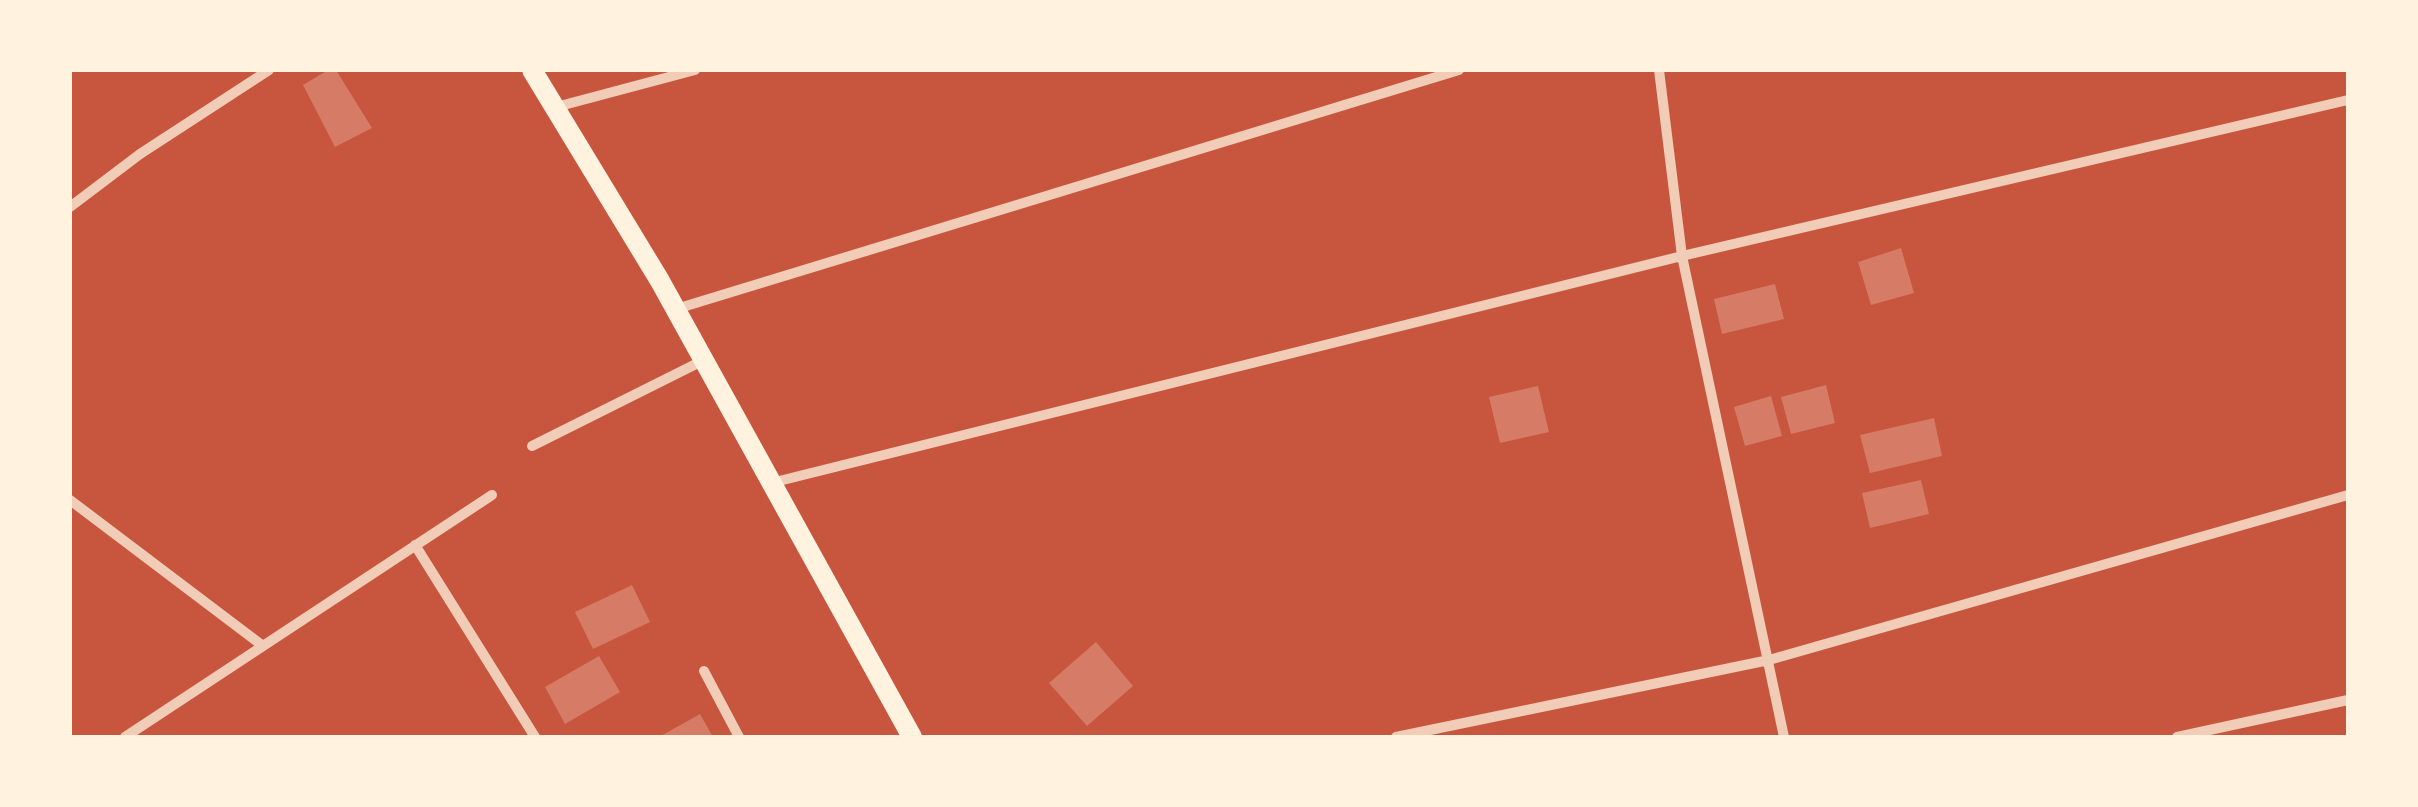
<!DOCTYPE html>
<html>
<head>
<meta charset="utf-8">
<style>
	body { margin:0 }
	#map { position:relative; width:2418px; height:807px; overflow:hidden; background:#c8553d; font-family:"Roboto Condensed",sans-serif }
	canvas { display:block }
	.frame { position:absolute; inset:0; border:72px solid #fff3e0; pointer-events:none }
</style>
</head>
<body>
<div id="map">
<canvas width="2418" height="807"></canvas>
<div class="frame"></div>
</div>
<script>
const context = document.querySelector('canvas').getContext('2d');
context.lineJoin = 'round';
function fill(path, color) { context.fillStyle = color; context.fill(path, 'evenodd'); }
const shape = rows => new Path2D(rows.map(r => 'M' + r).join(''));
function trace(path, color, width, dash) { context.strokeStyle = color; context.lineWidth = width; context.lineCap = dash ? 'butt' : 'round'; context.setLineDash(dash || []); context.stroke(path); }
fill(shape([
	[328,70,336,70,372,128,335,147,303,85],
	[1901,248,1914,293,1871,305,1858,262],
	[1775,284,1784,319,1722,334,1714,299],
	[1826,385,1835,423,1791,434,1781,397],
	[1538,386,1549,432,1500,443,1489,397],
	[1771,396,1782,436,1745,446,1734,407],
	[1934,418,1942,456,1870,473,1860,435],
	[1921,480,1929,514,1870,528,1862,493],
	[632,585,650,622,593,649,575,612],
	[1096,642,1133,686,1087,726,1049,683],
	[599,656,620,692,565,724,545,687],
	[700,714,713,737,659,737]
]), '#d67c66');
trace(shape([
	[1659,70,1682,256,1784,737],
	[556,107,695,70],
	[70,207,140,154,269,70],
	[676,309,1459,70],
	[532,446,704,360],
	[771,483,1682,256,2348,100],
	[70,500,263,646],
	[415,545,535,737],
	[704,671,739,737],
	[125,737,492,495],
	[1396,737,1769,660,2348,495],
	[2177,737,2348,700]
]), '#f1ccb7', 10);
trace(shape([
	[532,70,660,281,912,737]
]), '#fff3e0', 20);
</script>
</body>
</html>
